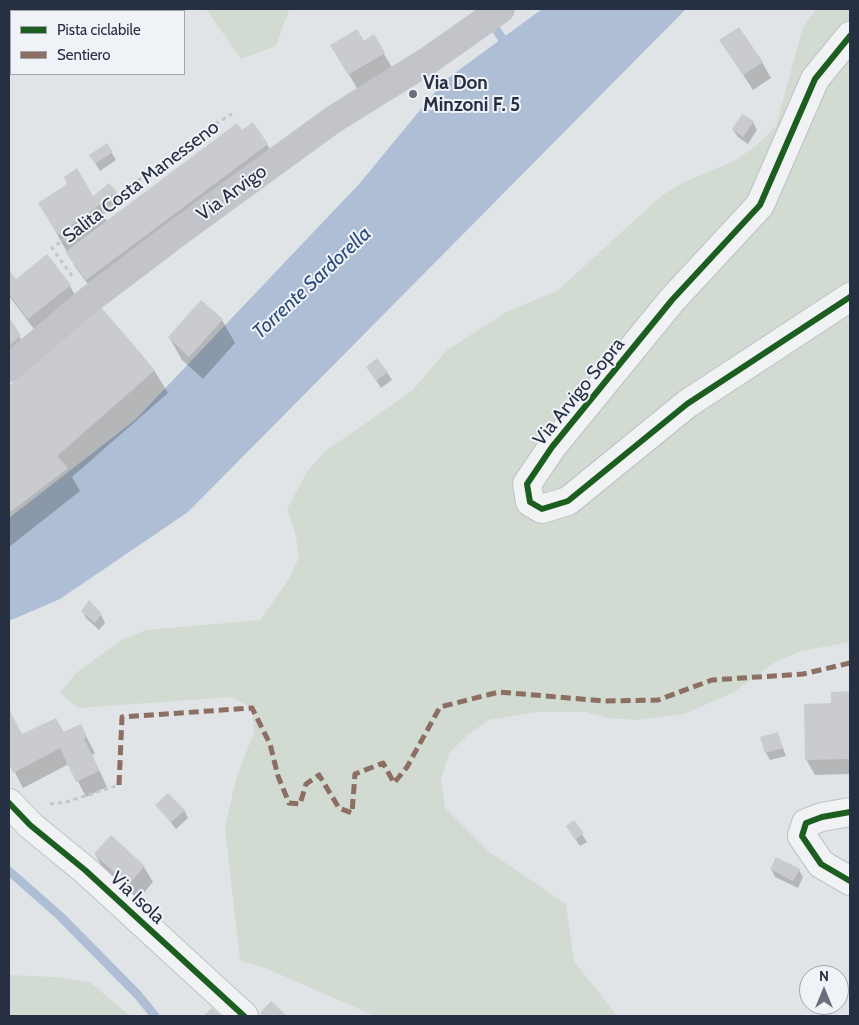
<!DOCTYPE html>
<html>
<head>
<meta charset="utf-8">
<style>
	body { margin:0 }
	#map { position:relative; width:859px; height:1025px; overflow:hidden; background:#e1e4e7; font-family:Cabin,sans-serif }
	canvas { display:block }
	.frame { position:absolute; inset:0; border:10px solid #272f42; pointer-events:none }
	.legend { position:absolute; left:10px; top:10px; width:175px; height:65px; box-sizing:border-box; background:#eff2f7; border:1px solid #9fa4af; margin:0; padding:6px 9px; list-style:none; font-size:15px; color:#272f42 }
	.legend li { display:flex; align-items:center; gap:10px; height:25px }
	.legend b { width:25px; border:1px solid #9fa4af }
	.north { position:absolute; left:799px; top:965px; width:50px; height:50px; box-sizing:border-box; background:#eff2f7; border:1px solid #9fa4af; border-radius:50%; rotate:0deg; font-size:14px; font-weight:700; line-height:20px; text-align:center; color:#272f42 }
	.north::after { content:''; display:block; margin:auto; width:18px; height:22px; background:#686e7c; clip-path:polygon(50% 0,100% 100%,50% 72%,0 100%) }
</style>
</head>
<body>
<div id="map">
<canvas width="859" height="1025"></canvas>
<div class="frame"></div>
<ul class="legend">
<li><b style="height:6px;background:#1b5e20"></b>Pista ciclabile</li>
<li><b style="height:6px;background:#8d6e63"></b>Sentiero</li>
</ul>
<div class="north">N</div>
</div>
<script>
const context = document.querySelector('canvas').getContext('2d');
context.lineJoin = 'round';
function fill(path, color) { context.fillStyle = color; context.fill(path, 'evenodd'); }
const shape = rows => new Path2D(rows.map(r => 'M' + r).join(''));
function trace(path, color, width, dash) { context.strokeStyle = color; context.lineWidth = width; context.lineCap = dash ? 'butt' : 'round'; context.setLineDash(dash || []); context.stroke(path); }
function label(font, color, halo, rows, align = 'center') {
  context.font = font + ' Cabin,sans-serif'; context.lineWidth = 4; context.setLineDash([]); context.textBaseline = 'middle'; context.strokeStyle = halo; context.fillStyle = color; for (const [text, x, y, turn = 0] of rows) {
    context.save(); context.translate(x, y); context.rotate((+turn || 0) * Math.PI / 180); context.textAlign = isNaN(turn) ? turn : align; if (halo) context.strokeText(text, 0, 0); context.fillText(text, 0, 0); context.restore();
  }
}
fill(shape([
	[206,9,289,9,289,10,276,46,241,59],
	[816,9,850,9,850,642,801,651,777,661,734,692,685,714,636,720,609,718,586,712,537,712,488,720,468,735,449,753,441,779,445,808,488,851,566,904,574,961,617,1016,375,1016,263,967,240,961,225,828,236,779,254,732,252,708,232,697,78,708,60,693,76,673,121,640,146,630,260,620,289,579,299,557,295,532,287,509,307,472,324,452,412,391,447,350,508,311,557,291,660,197,682,183,736,160,758,144,776,126,803,27],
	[9,975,57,977,91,983,130,1016,9,1016]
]), '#d1dbd2');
fill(shape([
	[542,9,686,9,188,512,60,599,9,621,9,518,135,420,360,183,444,81]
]), '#aebed4');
fill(shape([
	[373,36,393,69,358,90,332,45,363,42],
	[721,41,762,62,771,78,753,90],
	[753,122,757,130,748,144,738,137,733,130],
	[253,124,272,152,96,295,76,268,40,204,93,198,109,184,121,200,103,215,107,221,245,137],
	[107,145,116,160,100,171,95,163],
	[9,272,15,280,70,286,79,302,37,333,9,296],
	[100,308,154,370,168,393,72,477,80,491,9,547,9,387],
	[9,320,29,352,9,369],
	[222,320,235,343,203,379,182,360,169,337],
	[367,367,387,372,392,380,381,388],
	[82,611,101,615,105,623,99,630,86,618],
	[832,693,850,693,850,774,815,775,806,759,832,704],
	[9,711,22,735,56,719,64,733,80,725,95,753,92,755,107,787,86,797,69,764,23,788,9,761],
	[777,733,786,756,770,760,766,753],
	[157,805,184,810,188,818,176,829],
	[574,822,587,842,580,846,572,834],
	[95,854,144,867,153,882,138,900,104,870],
	[771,869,799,870,803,877,798,888,775,877]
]), '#0003');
trace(shape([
	[490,21,508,47],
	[9,871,60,916,138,995,155,1016]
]), '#aebed4', 9);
fill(shape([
	[739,27,763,62,743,75,719,40],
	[357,29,364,41,374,34,385,53,348,75,330,45],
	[742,114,754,121,743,137,732,129],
	[253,122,268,144,86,280,65,252,237,123,242,130],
	[107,143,113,152,95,164,89,155],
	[77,168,93,196,109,183,117,192,58,235,38,203,67,184,64,177],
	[47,254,71,285,28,319,9,294,9,270,16,279],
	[201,300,223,319,189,357,168,337],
	[100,306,155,370,57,456,68,468,9,513,9,386],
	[9,317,21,335,9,346],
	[377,358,388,372,376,381,366,367],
	[89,600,102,614,95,623,81,611],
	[850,691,850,759,805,760,804,704,831,703,831,692],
	[9,709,22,734,56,718,63,732,81,724,87,737,84,738,99,771,76,782,60,748,13,773,9,764],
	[778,732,783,748,765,753,760,737],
	[168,793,185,810,171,822,155,805],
	[574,820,584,833,575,840,566,826],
	[111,835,145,866,128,885,94,854],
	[776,857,800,869,793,881,770,869],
	[271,1001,287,1016,263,1016,260,1013],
	[212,1008,221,1016,203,1016]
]), '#c9cbcf');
const street = shape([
	[850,36,815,79,760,205,672,300,552,447,527,484,530,502,542,509,568,501,687,404,850,297],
	[9,803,30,825,85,870,244,1016],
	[850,812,822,817,806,823,802,836,821,864,850,881]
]);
trace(street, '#bec1c5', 30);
trace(shape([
	[72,276,52,248,114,204,133,184,207,129,232,114],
	[50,804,66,802,119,785]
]), '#c3c5ca', 3, [4, 4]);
trace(street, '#f1f2f3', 28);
trace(shape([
	[9,368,89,300,176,234,334,119,429,60,501,9]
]), '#c2c4c9', 28);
trace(shape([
	[119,785,122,717,252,708,270,744,278,776,289,803,300,804,306,784,319,775,339,808,352,813,355,774,383,763,394,783,407,767,440,707,499,692,604,701,658,700,712,680,803,674,850,663]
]), '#8d6e63', 5, [10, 5]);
trace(shape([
	[850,36,815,79,760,205,672,300,552,447,527,484,530,502,542,509,568,501,687,404,850,297],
	[9,803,30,825,85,870,244,1016],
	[850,812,822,817,806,823,802,836,821,864,850,881]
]), '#1b5e20', 6);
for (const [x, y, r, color] of [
	[413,94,5,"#686e7c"]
]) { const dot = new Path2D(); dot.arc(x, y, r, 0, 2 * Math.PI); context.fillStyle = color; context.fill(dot); trace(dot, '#eff2f7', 2); }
label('bold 19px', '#272f42', '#eff2f7', [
	["Via Don",423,83],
	["Minzoni F. 5",423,105]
], 'left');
label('19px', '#272f42', '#eff2f7', [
	["Salita Costa Manesseno",141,182,-37],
	["Via Arvigo",232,193,-36],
	["Via Arvigo Sopra",579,392,-51],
	["Via Isola",137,898,43]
]);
label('italic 20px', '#2e4b78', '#eff2f7', [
	["Torrente Sardorella",312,283,-43]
]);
</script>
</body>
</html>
